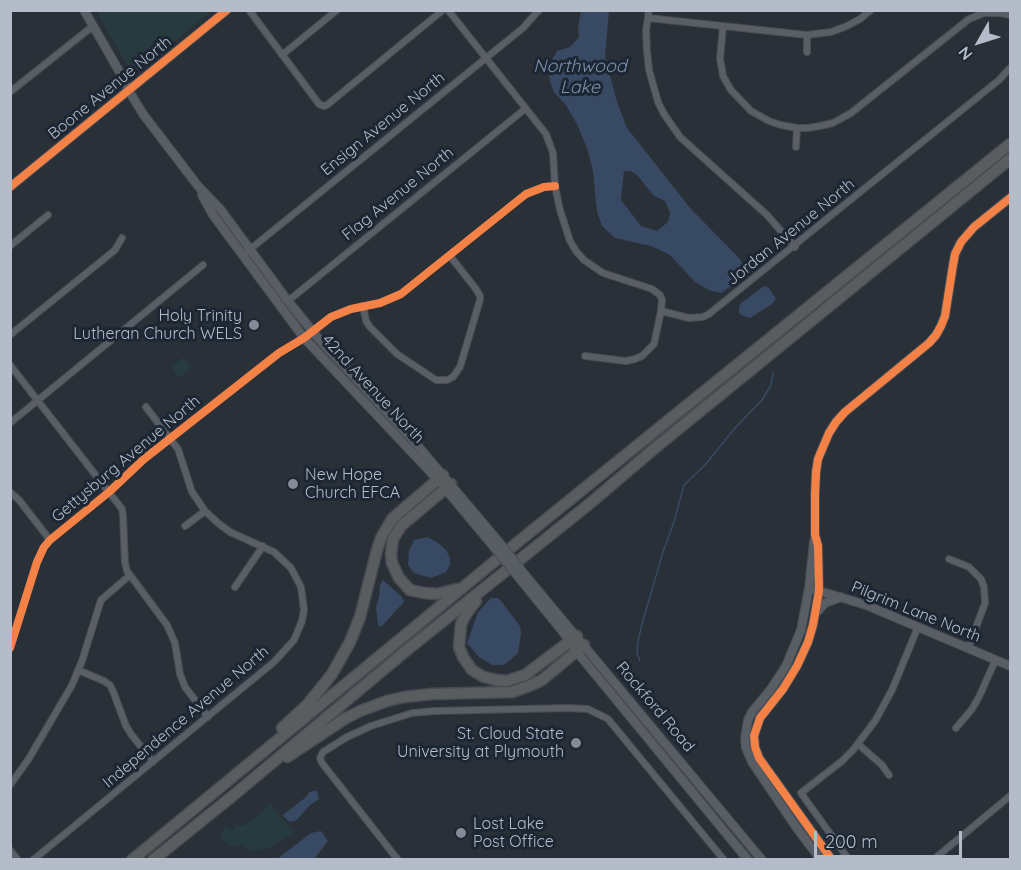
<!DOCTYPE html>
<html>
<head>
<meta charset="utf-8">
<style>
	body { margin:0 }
	#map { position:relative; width:1021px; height:870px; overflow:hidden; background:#2a3038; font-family:Quicksand,sans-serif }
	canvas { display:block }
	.frame { position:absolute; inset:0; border:12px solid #b4bcc9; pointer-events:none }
	.north { position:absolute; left:949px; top:12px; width:60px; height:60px; -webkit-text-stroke:4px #1d2633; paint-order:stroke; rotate:231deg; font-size:16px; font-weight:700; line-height:24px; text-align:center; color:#b4bcc9 }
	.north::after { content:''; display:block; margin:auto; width:21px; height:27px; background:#b4bcc9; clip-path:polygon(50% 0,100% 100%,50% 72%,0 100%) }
	.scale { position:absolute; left:814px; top:831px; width:148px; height:27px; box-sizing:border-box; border:3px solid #b4bcc9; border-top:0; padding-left:8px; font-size:18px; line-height:21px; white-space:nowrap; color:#b4bcc9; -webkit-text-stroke:4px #1d2633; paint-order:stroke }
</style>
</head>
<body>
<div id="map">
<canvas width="1021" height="870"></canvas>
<div class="frame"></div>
<div class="north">N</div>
<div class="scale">200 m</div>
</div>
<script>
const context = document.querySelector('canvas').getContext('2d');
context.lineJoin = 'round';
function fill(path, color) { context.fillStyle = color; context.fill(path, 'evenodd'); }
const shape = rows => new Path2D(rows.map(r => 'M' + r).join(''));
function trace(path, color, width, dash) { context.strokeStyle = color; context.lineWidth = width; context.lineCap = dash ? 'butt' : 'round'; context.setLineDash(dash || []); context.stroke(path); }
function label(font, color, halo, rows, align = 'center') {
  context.font = font + ' Quicksand,sans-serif'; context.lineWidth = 6; context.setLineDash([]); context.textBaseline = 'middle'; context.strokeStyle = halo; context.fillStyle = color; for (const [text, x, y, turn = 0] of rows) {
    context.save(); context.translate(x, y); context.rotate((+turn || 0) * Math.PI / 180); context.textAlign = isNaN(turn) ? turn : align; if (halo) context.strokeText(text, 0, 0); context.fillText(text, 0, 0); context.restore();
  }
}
fill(shape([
	[96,11,212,11,133,75],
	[184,357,192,368,179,378,171,367],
	[269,804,279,812,279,815,295,832,268,849,259,850,249,850,241,845,231,847,220,837,225,826,233,830,235,824,240,826,245,825,249,821,256,818]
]), '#273a3e');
fill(shape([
	[581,11,609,11,605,57,617,102,627,128,691,209,740,259,743,265,737,280,730,287,721,293,709,290,695,282,670,255,651,246,615,238,602,226,597,212,593,171,587,148,577,124,566,105,554,92,550,81,548,67,557,51,570,47,579,37,578,28],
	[624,171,630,171,636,174,654,196,665,201,670,213,668,222,657,231,641,226,621,200],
	[764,286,769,288,776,299,772,304,750,318,741,315,739,312,740,304],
	[427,537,437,542,446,550,450,558,450,565,446,572,431,578,414,573,408,565,409,551,414,540],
	[383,580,401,596,404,602,381,627,378,625,376,607,379,597,380,585],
	[491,598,498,598,501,601,520,626,521,633,518,653,504,665,492,665,479,657,467,643,478,612],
	[314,791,317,791,319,799,310,805,297,820,290,822,285,818,283,815,306,797,309,792],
	[321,831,328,841,314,859,277,859,311,833]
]), '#384963');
trace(shape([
	[640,661,637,653,638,641,642,624,663,552,674,522,684,485,705,465,735,428,762,400,771,385,773,373]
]), '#384963', 1.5);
const street = shape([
	[249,10,319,104,323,106,327,105,443,10],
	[448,10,546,134,553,153,555,186,560,210,570,241,576,251,584,260,603,273,652,289,660,295,662,300,661,311,654,344,642,356,635,359,626,361,585,356],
	[649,10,646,31,647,51,649,70,658,102,664,114,680,137,767,215,795,247],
	[648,18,807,35,831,32,847,26,860,19,871,10],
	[723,26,720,59,722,69,723,76,731,90,751,111,769,121,781,125,797,128,808,128,820,126,833,123,851,113,969,19,984,13,1000,13,1010,15],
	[807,35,807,52],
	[282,55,337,10],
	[10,92,93,26],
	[796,147,797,128],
	[10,246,48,215],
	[248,251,523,28,539,10],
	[288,301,525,109],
	[363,306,366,321,370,327,397,354,436,380,447,380,453,377,460,367,480,300,480,296,476,289,450,256],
	[661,311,689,318,703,317,709,314,999,80,1010,68],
	[10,335,115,250,122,238],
	[10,365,122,509,123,515,125,563,127,571,167,625,175,643,180,674,185,687,208,717],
	[10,423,203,265],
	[10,492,19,500,50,540],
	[185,526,205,511],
	[949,559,969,567,981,579,984,587,985,603,968,649],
	[235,587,263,546],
	[10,648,37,562,44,547,50,540,109,492,144,459,279,353,304,338,331,317,351,309,380,303,401,294,526,194,544,187,555,186],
	[78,670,104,681,110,685,113,691,126,726,131,734,153,762],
	[956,728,972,709,979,697,995,661],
	[858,744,882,765,889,775],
	[10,785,28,760,72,685,82,661,101,600,129,576],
	[10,850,18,860],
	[33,860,274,662,294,640,302,621,304,610,301,587,291,568,274,552,230,532,218,523,205,511,192,492,178,449,146,407],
	[398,860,322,763,320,758,323,752,347,737,371,726,412,713,434,711,568,708,588,709,608,719,724,860],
	[849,860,801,793,842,761,853,750,875,721,892,690,918,627],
	[933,860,1010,796]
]);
const secondary = shape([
	[84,10,119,71,129,91,143,114,198,186,221,210,288,301,318,338,412,439,499,542],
	[10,187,227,10],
	[202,195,213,215,304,338,438,480,493,546],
	[814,541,809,588,801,630,786,666,771,689,752,712,748,720,745,739,746,748,752,762,796,827,821,860],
	[525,575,762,860],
	[520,579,563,632,577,652,748,860],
	[816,590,866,605,1010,666],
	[818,611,825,603,841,597],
	[832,860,759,758,755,747,754,736,760,718,783,689,797,666,808,642,813,625,819,591,818,546,815,535,815,495,816,472,818,459,829,433,836,422,845,412,929,343,936,335,941,326,945,316,953,265,955,254,961,242,974,227,1010,198]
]);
const highway = shape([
	[451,484,401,526,393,539,391,554,392,563,399,578,410,590,424,593,437,594,457,589],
	[476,601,466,614,461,624,459,647,463,657,472,670,484,677,496,680,507,681,525,675,577,636],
	[282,728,307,705,332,674,350,642,360,617,377,550,381,538,392,519,443,475],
	[287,757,346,718,360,711,387,701,404,697,432,694,512,692,529,686,542,680,584,645],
	[132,860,529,533,1010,144],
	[153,860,235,794,407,650,588,505,655,448,1010,159]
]);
trace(street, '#484c53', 8);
trace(secondary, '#484c53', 10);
trace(highway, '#474c53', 13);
trace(street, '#5a5e66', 6);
trace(secondary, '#595d64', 8);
trace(highway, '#5a5d60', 10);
const secondaryBridge = shape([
	[499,542,525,575],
	[493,546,520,579]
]);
trace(secondaryBridge, '#484c53', 10, []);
trace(secondaryBridge, '#595d64', 8);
trace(shape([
	[10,187,227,10],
	[10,648,37,562,44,547,50,540,109,492,144,459,279,353,304,338,331,317,351,309,380,303,401,294,526,194,544,187,555,186],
	[832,860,759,758,755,747,754,736,760,718,783,689,797,666,808,642,813,625,819,591,818,546,815,535,815,495,816,472,818,459,829,433,836,422,845,412,929,343,936,335,941,326,945,316,953,265,955,254,961,242,974,227,1010,198]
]), '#f48246', 8);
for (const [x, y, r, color] of [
	[254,325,6,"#848b96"],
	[293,484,6,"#848b96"],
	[576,743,6,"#848b96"],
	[461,833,6,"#848b96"]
]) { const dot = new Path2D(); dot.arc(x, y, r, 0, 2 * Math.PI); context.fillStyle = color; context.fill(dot); trace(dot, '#1d2633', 2); }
label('16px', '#b4bcc9', '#1d2633', [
	["Boone Avenue North",110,88,-39],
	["Ensign Avenue North",383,124,-39],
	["Flag Avenue North",398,194,-39],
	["Jordan Avenue North",791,232,-39],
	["42nd Avenue North",373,389,47],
	["Gettysburg Avenue North",126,459,-40],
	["Pilgrim Lane North",916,612,22],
	["Rockford Road",655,707,50],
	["Independence Avenue North",186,717,-40]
]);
label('16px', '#b4bcc9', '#1d2633', [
	["Holy Trinity",242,316],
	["Lutheran Church WELS",242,334],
	["New Hope",305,475,"left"],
	["Church EFCA",305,493,"left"],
	["St. Cloud State",564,734],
	["University at Plymouth",564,752],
	["Lost Lake",473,824,"left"],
	["Post Office",473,842,"left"]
], 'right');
label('italic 18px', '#7c92b1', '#1d2633', [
	["Northwood",580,67],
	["Lake",580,88]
]);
</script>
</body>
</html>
